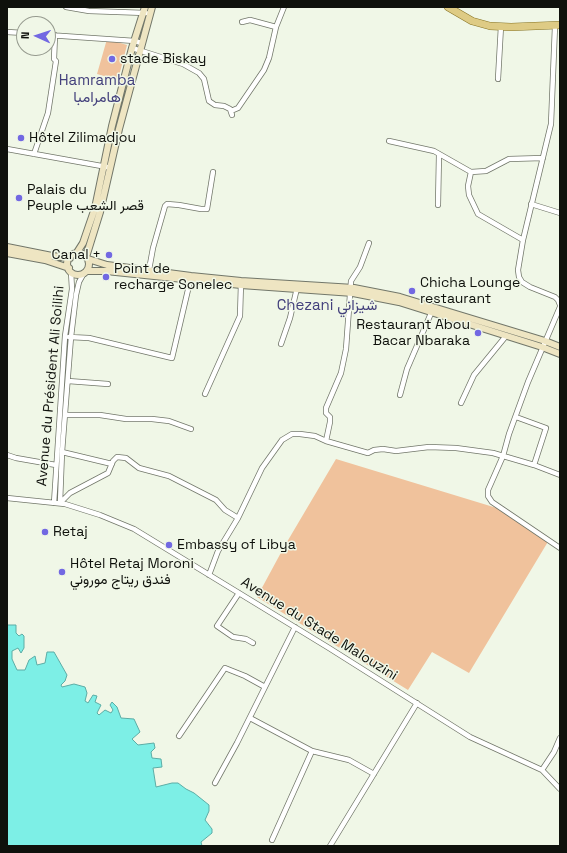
<!DOCTYPE html>
<html>
<head>
<meta charset="utf-8">
<style>
	body { margin:0 }
	#map { position:relative; width:567px; height:853px; overflow:hidden; background:#f0f7e7; font-family:"Space Grotesk",sans-serif }
	canvas { display:block }
	.frame { position:absolute; inset:0; border:8px solid #0f110c; pointer-events:none }
	.north { position:absolute; left:16px; top:16px; width:40px; height:40px; box-sizing:border-box; background:#f0f7e7; border:1px solid #969b8f; border-radius:50%; rotate:273deg; font-size:11px; font-weight:700; line-height:16px; text-align:center; color:#0f110c }
	.north::after { content:''; display:block; margin:auto; width:14px; height:18px; background:#7268e2; clip-path:polygon(50% 0,100% 100%,50% 72%,0 100%) }
</style>
</head>
<body>
<div id="map">
<canvas width="567" height="853"></canvas>
<div class="frame"></div>
<div class="north">N</div>
</div>
<script>
const context = document.querySelector('canvas').getContext('2d');
context.lineJoin = 'round';
function fill(path, color) { context.fillStyle = color; context.fill(path, 'evenodd'); }
const shape = rows => new Path2D(rows.map(r => 'M' + r).join(''));
function trace(path, color, width, dash) { context.strokeStyle = color; context.lineWidth = width; context.lineCap = dash ? 'butt' : 'round'; context.setLineDash(dash || []); context.stroke(path); }
function label(font, color, halo, rows, align = 'center') {
  context.font = font + ' "Space Grotesk",Vazirmatn,sans-serif'; context.lineWidth = 3; context.setLineDash([]); context.textBaseline = 'middle'; context.strokeStyle = halo; context.fillStyle = color; for (const [text, x, y, turn = 0] of rows) {
    context.save(); context.translate(x, y); context.rotate((+turn || 0) * Math.PI / 180); context.textAlign = isNaN(turn) ? turn : align; if (halo) context.strokeText(text, 0, 0); context.fillText(text, 0, 0); context.restore();
  }
}
fill(shape([
	[107,39,127,45,118,80,97,74],
	[336,459,500,509,549,540,469,673,432,652,408,690,257,597,284,547]
]), '#f0c29c');
const water = shape([
	[7,625,16,625,16,633,19,636,22,634,24,636,24,648,21,653,18,648,12,651,12,659,17,670,25,670,29,660,35,656,37,665,45,663,47,652,54,652,67,675,65,681,61,685,62,687,74,684,85,687,87,693,85,701,88,703,93,695,97,696,95,702,101,705,97,713,99,715,105,710,111,713,113,710,110,705,112,702,117,707,121,718,134,719,140,732,132,739,138,745,154,743,155,748,151,752,152,758,161,759,162,767,153,768,156,787,172,783,178,783,186,789,194,793,209,805,209,811,205,820,212,829,212,833,201,842,202,846,7,846,7,625]
]);
fill(water, '#7defe6');
trace(water, '#5caca5', 1);
const street = shape([
	[66,7,89,11,146,13],
	[242,22,250,20,276,27],
	[555,26,551,124,523,240,518,270,519,277,522,282,530,287,555,297,558,300,560,305],
	[7,32,24,33],
	[48,35,135,41,141,43],
	[132,48,183,64,199,73,204,79,209,101,215,105,224,106,230,109,232,115],
	[498,79,501,26],
	[231,111,238,108,264,70,269,58,276,27,284,7],
	[389,141,434,151,471,172,486,171,509,159,543,158],
	[7,149,107,167],
	[34,154,48,113,56,61,54,59,55,35],
	[471,172,468,186,469,195,478,214,523,240],
	[531,204,560,213],
	[438,205,439,154],
	[149,270,153,248,165,206,167,204,179,205,201,209,207,209,213,172],
	[560,307,528,382,509,434,503,456,488,490,488,496,492,502,560,548],
	[69,337,89,338,172,358,191,277],
	[281,344,290,318,297,288],
	[68,381,108,384],
	[205,394,240,316,241,283],
	[400,395,407,369,432,311],
	[461,403,474,375,506,336],
	[65,415,100,415,126,419,152,419,169,421,191,429],
	[516,417,546,428,534,465],
	[326,441,330,422,330,417,326,413,326,408,341,373,346,349,351,281,360,267,369,243],
	[62,452,112,464],
	[7,455,16,458,56,465],
	[7,498,65,504,100,515,134,529,329,648,470,737,542,770,560,789],
	[54,503,65,336,72,289,71,272],
	[60,503,62,452,71,337,76,295,79,282,84,273],
	[60,503,70,493,108,473,113,461,117,457,126,458,139,468,169,476,216,500,225,510,238,518],
	[209,575,218,551,238,518,262,468,282,440,292,434,300,434,315,436,326,441,368,453,374,450,383,449,396,451,429,447,456,448,493,453,534,465,560,475],
	[239,593,217,626,233,637,246,639,253,643],
	[250,718,312,751,349,760,374,774],
	[179,736,225,668,245,676,265,687],
	[542,770,554,752,560,738],
	[215,783,237,743,295,627],
	[272,840,312,751],
	[330,846,417,703]
]);
const secondary = shape([
	[7,247,52,256,70,258],
	[7,253,45,260,69,268],
	'67 264a11 11 0 1 1 22 0a11 11 0 1 1-22 0Z',
	[76,254,83,243,95,208,112,126,132,48,145,7],
	[86,257,100,212,119,129,152,7],
	[88,259,107,265,191,276,241,281,354,288,400,297,545,341,560,347],
	[87,271,106,271,241,285,353,293,399,302,542,347,560,354]
]);
const primary = shape([
	[448,7,472,21,490,26,511,27,560,25]
]);
trace(street, '#72776a', 6);
trace(secondary, '#72776a', 8);
trace(primary, '#877425', 8);
trace(street, '#fff', 4.5);
trace(secondary, '#eee5c2', 6);
trace(primary, '#decb85', 7);
for (const [x, y, r, color] of [
	[112,59,4,"#7268e2"],
	[21,138,4,"#7268e2"],
	[19,198,4,"#7268e2"],
	[109,255,4,"#7268e2"],
	[106,277,4,"#7268e2"],
	[412,291,4,"#7268e2"],
	[478,333,4,"#7268e2"],
	[45,532,4,"#7268e2"],
	[169,545,4,"#7268e2"],
	[62,572,4,"#7268e2"]
]) { const dot = new Path2D(); dot.arc(x, y, r, 0, 2 * Math.PI); context.fillStyle = color; context.fill(dot); trace(dot, '#f0f7e7', 1.5); }
label('14px', '#0f110c', '#f0f7e7', [
	["stade Biskay",120,59],
	["Hôtel Zilimadjou",29,138],
	["Palais du",27,190],
	["Peuple قصر الشعب",27,206],
	["Canal +",101,255,"right"],
	["Point de",114,269],
	["recharge Sonelec",114,285],
	["Chicha Lounge",420,283],
	["restaurant",420,299],
	["Restaurant Abou",470,325,"right"],
	["Bacar Nbaraka",470,341,"right"],
	["Retaj",53,532],
	["Embassy of Libya",177,545],
	["Hôtel Retaj Moroni",70,564],
	["فندق ريتاج موروني",70,580]
], 'left');
label('14px', '#0f110c', '#f0f7e7', [
	["Avenue du Président Ali Soilihi",51,386,-85],
	["Avenue du Stade Malouzini",319,629,32]
]);
label('15px', '#43407c', '#f0f7e7', [
	["Hamramba",97,81],
	["هامرامبا",97,98],
	["Chezani شيزاني",327,306]
]);
</script>
</body>
</html>
